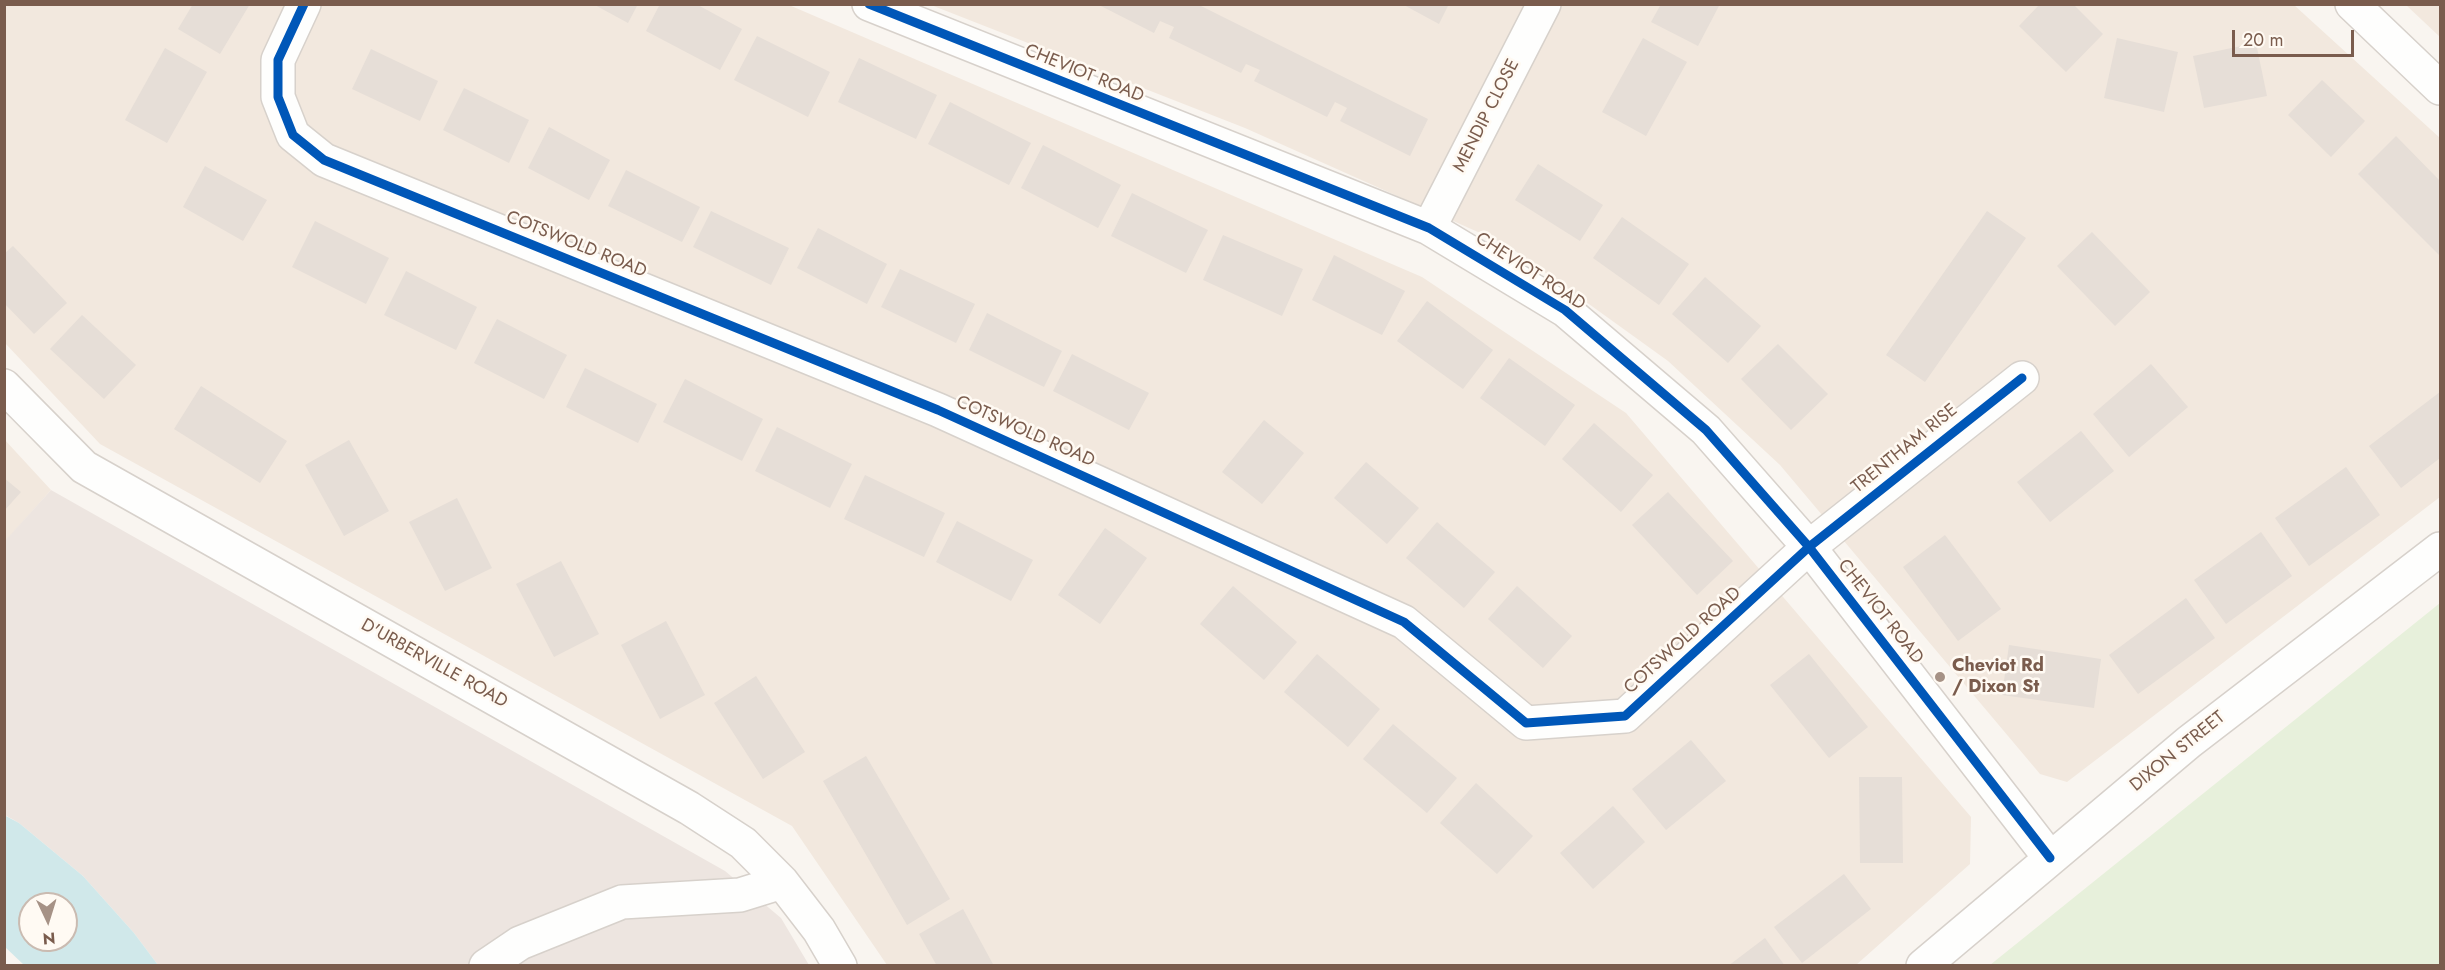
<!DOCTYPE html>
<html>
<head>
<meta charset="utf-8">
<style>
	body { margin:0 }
	#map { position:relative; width:2445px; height:970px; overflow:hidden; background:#f9f5f0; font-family:Jost,sans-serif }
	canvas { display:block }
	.frame { position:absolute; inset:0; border:6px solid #7a5c4d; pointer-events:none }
	.north { position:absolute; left:18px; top:892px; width:60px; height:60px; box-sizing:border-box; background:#fffaf3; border:2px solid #cabbb1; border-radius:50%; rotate:176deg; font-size:16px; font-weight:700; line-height:24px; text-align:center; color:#7a5c4d }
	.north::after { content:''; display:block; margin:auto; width:21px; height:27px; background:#a69286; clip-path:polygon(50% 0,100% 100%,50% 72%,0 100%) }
	.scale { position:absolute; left:2232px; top:30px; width:122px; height:27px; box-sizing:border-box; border:3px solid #7a5c4d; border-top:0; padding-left:8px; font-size:18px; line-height:21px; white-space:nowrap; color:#7a5c4d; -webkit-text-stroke:4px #fffaf3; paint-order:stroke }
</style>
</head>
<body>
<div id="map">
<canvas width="2445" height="970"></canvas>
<div class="frame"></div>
<div class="north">N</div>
<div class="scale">20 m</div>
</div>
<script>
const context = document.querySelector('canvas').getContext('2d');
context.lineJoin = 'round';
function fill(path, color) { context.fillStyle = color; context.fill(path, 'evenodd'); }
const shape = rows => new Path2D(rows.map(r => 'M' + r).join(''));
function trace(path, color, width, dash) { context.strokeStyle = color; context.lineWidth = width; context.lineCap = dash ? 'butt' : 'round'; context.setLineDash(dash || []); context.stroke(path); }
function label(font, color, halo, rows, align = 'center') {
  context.font = font + ' Jost,sans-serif'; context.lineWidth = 5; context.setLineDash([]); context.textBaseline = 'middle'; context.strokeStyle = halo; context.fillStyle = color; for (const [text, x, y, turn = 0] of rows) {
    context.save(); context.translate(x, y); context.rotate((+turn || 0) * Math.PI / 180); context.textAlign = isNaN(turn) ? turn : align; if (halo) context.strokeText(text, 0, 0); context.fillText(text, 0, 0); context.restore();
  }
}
fill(shape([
	[5,5,789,5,1422,277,1626,413,1971,817,1970,864,1856,965,887,965,792,826,100,444,5,343],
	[931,5,2294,5,2440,138,2440,497,2067,782,2040,774,1780,465,1668,361,1507,245,1245,128],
	[2406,5,2440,5,2440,37],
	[4,439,51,490,5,542,4,542]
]), '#f2e8de');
fill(shape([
	[51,490,725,871,781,918,809,965,158,965,134,933,83,876,19,823,5,815,4,542]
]), '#ede5e0');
fill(shape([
	[2440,603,2440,965,1990,965]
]), '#e7f0db');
fill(shape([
	[4,815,19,823,83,876,134,933,158,965,24,965,5,947],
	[30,904,66,904,66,940,30,940]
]), '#d0e8ea');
fill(shape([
	[193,4,250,4,220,54,178,29],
	[593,4,638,4,628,23],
	[660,4,696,4,742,29,720,70,646,31],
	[1097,4,1197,4,1428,119,1410,156,1340,121,1347,108,1335,102,1327,117,1254,81,1260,70,1246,64,1241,73,1169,38,1174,27,1160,21,1154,33],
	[1402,4,1449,4,1439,24],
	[1661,4,1720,4,1698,46,1651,22],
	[2040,4,2073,4,2103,34,2066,72,2019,26],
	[757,36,830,72,808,117,734,80],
	[1643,38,1687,62,1646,136,1602,112],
	[2117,38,2178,52,2164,112,2104,98],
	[2256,43,2267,96,2204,108,2193,56],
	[165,48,207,72,167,143,125,120],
	[371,49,438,81,420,121,352,89],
	[859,58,937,95,916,139,838,102],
	[2322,80,2365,121,2331,157,2288,115],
	[464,88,529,120,509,163,443,130],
	[950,102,1031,143,1009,185,928,144],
	[549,127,610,160,589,200,528,168],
	[2396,136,2440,181,2440,256,2358,174],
	[1043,145,1121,185,1098,228,1021,188],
	[1538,164,1603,205,1580,241,1515,200],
	[205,166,267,200,243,241,183,207],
	[626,170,700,207,682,242,608,206],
	[1132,193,1208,230,1186,273,1111,236],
	[711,211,789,248,771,285,693,247],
	[1987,211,2026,238,1925,382,1886,355],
	[1622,217,1689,264,1659,305,1593,258],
	[315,221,389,258,366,304,292,267],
	[818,228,887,264,867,304,797,268],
	[2092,232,2150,292,2115,326,2057,266],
	[1223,235,1303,269,1282,316,1203,280],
	[13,246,67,303,34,334,4,303,4,254],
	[1334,255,1405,291,1382,335,1312,300],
	[900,269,975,304,956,343,881,307],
	[406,271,477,307,456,350,384,315],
	[1705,277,1761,326,1728,363,1672,314],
	[1427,301,1493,350,1463,389,1397,341],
	[987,313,1062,351,1044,387,969,350],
	[82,315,136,365,104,399,50,349],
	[497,319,567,355,544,399,474,363],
	[1778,344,1828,394,1791,430,1741,379],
	[1072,354,1149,393,1129,430,1053,391],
	[1509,358,1575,405,1545,446,1480,398],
	[2151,364,2188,407,2129,457,2093,414],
	[585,368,657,404,638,443,566,407],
	[685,379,763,419,742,461,663,422],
	[201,386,287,441,260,483,174,429],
	[2440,392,2440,458,2401,488,2369,446],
	[1264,420,1304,453,1262,504,1222,472],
	[1594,423,1653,475,1621,512,1562,459],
	[777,427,852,464,830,508,755,471],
	[2081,431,2114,471,2050,522,2017,482],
	[349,440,389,511,344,536,305,465],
	[1366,462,1419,508,1387,544,1334,498],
	[2346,467,2380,515,2309,566,2275,518],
	[865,475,945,513,924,557,844,519],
	[4,478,21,492,4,511],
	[1668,492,1733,561,1697,595,1632,525],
	[457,498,492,568,445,591,409,522],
	[957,521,1033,560,1011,601,936,562],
	[1437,522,1495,572,1464,608,1406,558],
	[1105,528,1147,558,1100,624,1058,595],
	[2261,532,2292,576,2226,624,2194,580],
	[1945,535,2001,609,1958,641,1903,567],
	[561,561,599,634,554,657,516,584],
	[1233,586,1297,642,1264,680,1200,624],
	[1517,586,1572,636,1543,668,1488,619],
	[2186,598,2215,638,2138,694,2109,655],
	[666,621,705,695,660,719,621,645],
	[2009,645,2101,659,2094,708,2002,695],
	[1317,654,1380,709,1348,747,1284,692],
	[1809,654,1868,727,1829,758,1770,685],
	[756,676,805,752,763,779,714,703],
	[1393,724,1457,778,1427,813,1363,759],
	[1691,740,1726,781,1666,830,1632,789],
	[866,756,950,899,907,925,823,781],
	[1859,777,1902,777,1903,863,1860,863],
	[1476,783,1533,836,1497,874,1440,823],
	[1613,806,1645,842,1593,889,1560,853],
	[1844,874,1871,909,1802,963,1774,927],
	[963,909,994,966,937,966,919,934],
	[1765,938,1785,966,1728,966]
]), '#e6ded7');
const minor = shape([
	[304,4,278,60,278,97,293,135,324,160,938,410,1404,622,1526,723,1625,716,1809,547,2022,378],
	[869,4,1429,228,1565,310,1706,430,1809,547,2050,858],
	[2352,4,2440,88],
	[1429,228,1544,4],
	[4,386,84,467,689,808,743,843,782,882,819,930,840,966],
	[486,966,520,943,622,902,740,895,782,882],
	[1923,966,2189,742,2440,549]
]);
trace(minor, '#d7d1cb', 36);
trace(minor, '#fefefd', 33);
trace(shape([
	[304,4,278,60,278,97,293,135,324,160,938,410,1404,622,1526,723,1625,716,1809,547,2022,378],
	[869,4,1429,228,1565,310,1706,430,1809,547,2050,858]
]), '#0057b8', 9);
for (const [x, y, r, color] of [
	[1940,677,6,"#a69286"]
]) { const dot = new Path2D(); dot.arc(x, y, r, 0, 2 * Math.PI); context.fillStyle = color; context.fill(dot); trace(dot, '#fffaf3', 2); }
label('18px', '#7a5c4d', '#fffaf3', [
	["CHEVIOT ROAD",1084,74,22],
	["MENDIP CLOSE",1487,116,-63],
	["COTSWOLD ROAD",576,245,22],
	["CHEVIOT ROAD",1530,272,33],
	["COTSWOLD ROAD",1025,432,24],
	["TRENTHAM RISE",1905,449,-39],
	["CHEVIOT ROAD",1880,612,52],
	["COTSWOLD ROAD",1683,641,-42],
	["D'URBERVILLE ROAD",434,664,29],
	["DIXON STREET",2178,752,-39]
]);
label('bold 18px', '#7a5c4d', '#fffaf3', [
	["Cheviot Rd",1952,667],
	["/ Dixon St",1952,688]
], 'left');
</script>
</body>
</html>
